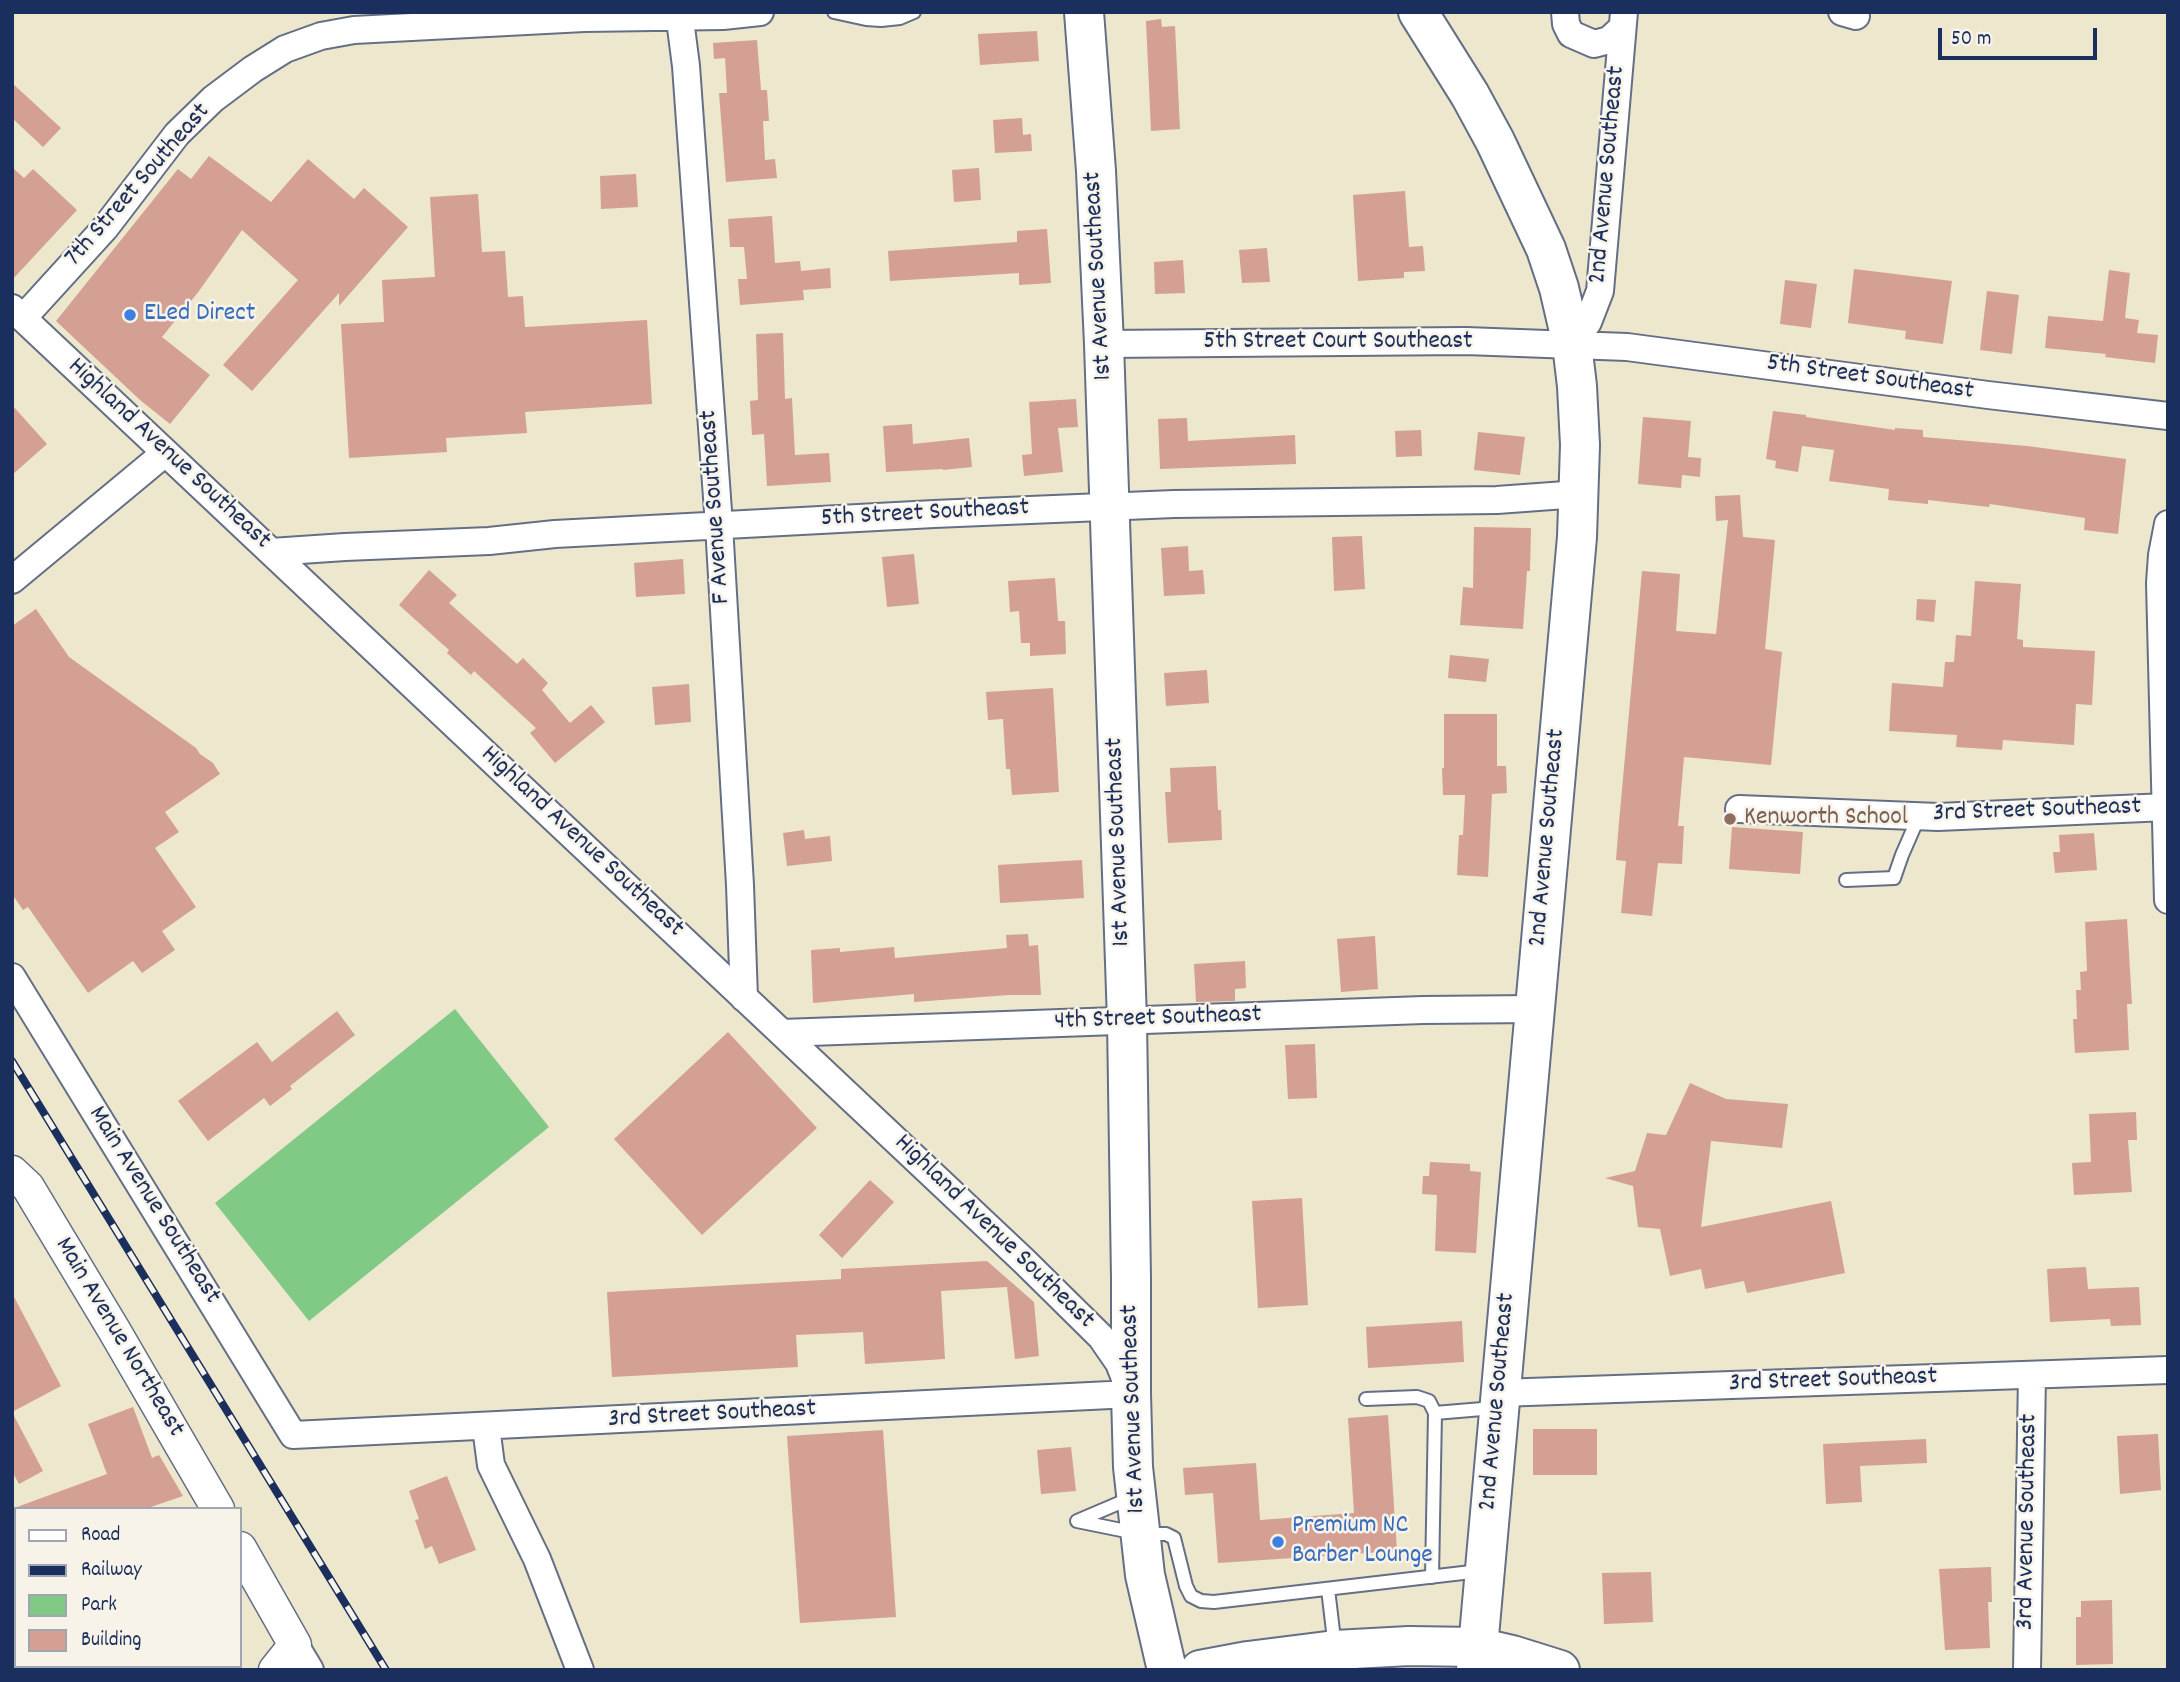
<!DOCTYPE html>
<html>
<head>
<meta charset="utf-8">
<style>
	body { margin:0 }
	#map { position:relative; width:2180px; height:1682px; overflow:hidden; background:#ede7cd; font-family:Dekko,sans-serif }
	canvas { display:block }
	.frame { position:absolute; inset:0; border:14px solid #1b2f5e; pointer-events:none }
	.legend { position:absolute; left:14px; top:1507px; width:228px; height:161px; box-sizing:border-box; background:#f7f3e8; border:2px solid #9fa5b1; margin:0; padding:9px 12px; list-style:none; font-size:21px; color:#1b2f5e }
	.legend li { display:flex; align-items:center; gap:14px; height:35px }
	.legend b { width:35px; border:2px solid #9fa5b1 }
	.scale { position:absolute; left:1938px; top:28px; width:159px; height:32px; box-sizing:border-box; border:4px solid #1b2f5e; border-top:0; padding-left:9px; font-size:21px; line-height:24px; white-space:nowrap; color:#1b2f5e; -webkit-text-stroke:5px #f7f3e8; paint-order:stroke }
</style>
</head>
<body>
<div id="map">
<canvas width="2180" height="1682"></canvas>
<div class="frame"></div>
<ul class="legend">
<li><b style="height:9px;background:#fff"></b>Road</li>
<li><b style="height:9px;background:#1b2f5e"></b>Railway</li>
<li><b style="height:19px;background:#81ca86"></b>Park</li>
<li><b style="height:19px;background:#d3a093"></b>Building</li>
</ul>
<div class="scale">50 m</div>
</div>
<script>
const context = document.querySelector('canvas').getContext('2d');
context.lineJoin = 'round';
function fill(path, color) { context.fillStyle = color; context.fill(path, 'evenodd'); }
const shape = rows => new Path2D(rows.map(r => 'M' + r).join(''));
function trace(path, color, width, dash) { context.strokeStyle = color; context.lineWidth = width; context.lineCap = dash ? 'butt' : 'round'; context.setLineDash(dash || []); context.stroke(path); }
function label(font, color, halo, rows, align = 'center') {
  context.font = font + ' Dekko,sans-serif'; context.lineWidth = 5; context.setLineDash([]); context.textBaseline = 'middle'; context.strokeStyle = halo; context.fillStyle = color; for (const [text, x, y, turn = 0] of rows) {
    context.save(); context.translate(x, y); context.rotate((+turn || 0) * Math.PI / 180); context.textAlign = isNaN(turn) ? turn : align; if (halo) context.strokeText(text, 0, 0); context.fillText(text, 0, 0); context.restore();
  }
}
fill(shape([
	[455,1009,549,1127,309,1321,215,1203]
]), '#81ca86');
fill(shape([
	[1161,19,1162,27,1175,26,1180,129,1151,131,1146,21],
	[1037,31,1039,61,980,65,978,34],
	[757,40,761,90,767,90,769,121,763,121,765,160,775,159,777,178,726,182,719,93,727,93,725,58,714,59,713,43],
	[12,83,61,128,43,147,12,118],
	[1022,118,1023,135,1031,134,1032,151,995,153,993,120],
	[209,156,271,202,308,159,354,199,364,188,408,227,339,306,339,293,252,391,223,365,298,280,242,230,199,291,162,337,210,375,170,424,140,400,56,321,178,169,191,179],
	[12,167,24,178,33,169,77,210,12,280],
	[979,168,981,200,954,202,952,170],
	[636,174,638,207,601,209,600,176],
	[1405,191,1409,247,1423,246,1425,271,1404,272,1404,278,1358,281,1353,195],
	[478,194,482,252,505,251,508,297,523,296,525,327,647,320,652,404,525,412,527,433,446,438,447,452,349,458,341,324,384,322,382,280,435,277,430,197],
	[772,216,775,263,800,261,801,271,830,268,831,288,803,290,804,300,740,305,738,279,747,279,744,247,730,247,728,219],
	[1047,229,1051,283,1019,285,1019,273,890,281,888,251,1017,242,1017,231],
	[1267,248,1270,282,1242,283,1239,250],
	[1183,260,1185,293,1155,294,1154,262],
	[1854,269,1952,281,1943,344,1905,339,1906,331,1848,323],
	[2109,270,2130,273,2125,318,2139,320,2137,333,2158,335,2155,363,2105,357,2106,354,2045,348,2048,316,2103,321],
	[1785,280,1817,284,1811,328,1780,324],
	[1987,291,2019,295,2012,354,1980,350],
	[783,333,785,399,792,398,795,455,829,453,831,482,767,486,764,434,752,435,750,401,758,400,756,334],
	[1076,399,1078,427,1058,428,1063,472,1024,476,1022,455,1032,454,1029,402],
	[12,405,47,444,12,475],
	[1773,411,1806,415,1806,417,1895,430,1895,428,1923,430,1923,437,2027,446,2126,459,2118,534,2084,530,2085,518,1990,504,1989,507,1928,500,1928,504,1888,500,1889,489,1829,481,1834,450,1802,446,1798,472,1775,468,1776,461,1766,459],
	[1643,417,1691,421,1688,457,1701,458,1700,477,1682,475,1681,488,1638,484],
	[1187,418,1188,441,1295,435,1296,464,1160,469,1158,419],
	[912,424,913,444,969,438,972,467,943,470,943,469,886,472,883,426],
	[1421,430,1422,456,1396,457,1395,431],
	[1478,432,1525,437,1520,475,1474,470],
	[1740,495,1743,537,1775,540,1765,649,1782,652,1771,765,1684,757,1678,826,1684,826,1682,864,1658,863,1652,916,1621,913,1626,861,1616,860,1619,822,1642,571,1680,574,1676,631,1716,634,1728,520,1716,521,1715,496],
	[1474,527,1531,528,1530,571,1527,571,1523,629,1460,625,1463,587,1473,588],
	[1362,536,1365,589,1334,591,1332,537],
	[1188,546,1189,571,1203,570,1205,594,1164,596,1161,548],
	[914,554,919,604,887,607,882,557],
	[683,559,685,594,636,597,634,563],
	[429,570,457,595,449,603,517,664,523,658,548,683,542,690,570,723,591,705,605,722,555,763,530,733,536,728,474,671,471,675,447,653,449,650,399,605],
	[1055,578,1058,621,1065,621,1066,654,1030,656,1030,643,1021,643,1019,611,1010,612,1008,581],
	[1975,581,2021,584,2017,639,2023,640,2023,647,2095,651,2092,705,2076,704,2074,745,2003,740,2002,750,1956,747,1957,735,1889,731,1892,683,1943,687,1945,662,1954,662,1956,635,1971,636],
	[1917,599,1936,600,1934,622,1916,620],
	[36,609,69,657,196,748,200,754,213,763,220,774,165,812,179,832,155,848,196,907,162,931,175,950,142,973,133,961,88,993,28,907,23,910,12,894,12,626],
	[1450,655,1489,659,1486,682,1448,678],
	[1207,670,1209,703,1166,706,1164,673],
	[689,684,691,722,655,725,652,687],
	[1053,688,1059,792,1012,795,1010,769,1006,769,1003,719,988,720,986,692],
	[1444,714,1497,714,1497,766,1506,766,1507,793,1492,794,1488,877,1457,875,1459,835,1463,835,1465,795,1443,795,1442,768,1444,768],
	[1216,766,1218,810,1221,810,1222,840,1168,843,1165,792,1171,792,1170,768],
	[1732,827,1803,832,1800,874,1729,869],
	[804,830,805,839,830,836,832,861,787,866,783,833],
	[2094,833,2097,870,2055,873,2053,852,2060,852,2059,835],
	[1082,860,1084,898,1000,903,998,865],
	[2127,919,2132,1004,2127,1004,2129,1050,2075,1053,2073,1019,2077,1019,2076,990,2081,990,2080,972,2087,971,2085,922],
	[1028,934,1029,946,1038,945,1041,995,1009,995,914,1002,914,994,813,1003,811,950,840,948,840,952,894,947,895,958,1007,948,1006,935],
	[1375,936,1378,989,1341,992,1337,939],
	[1245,961,1246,988,1235,989,1235,1001,1196,1002,1194,964],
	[337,1011,355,1035,290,1086,292,1089,270,1106,264,1098,208,1141,178,1101,257,1042,272,1062],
	[728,1032,817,1128,702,1235,614,1139],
	[1315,1044,1317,1098,1288,1099,1285,1045],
	[1690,1083,1726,1099,1788,1104,1782,1148,1711,1141,1701,1227,1831,1201,1845,1273,1747,1293,1744,1281,1705,1289,1701,1269,1670,1276,1660,1229,1638,1227,1633,1186,1605,1178,1635,1171,1647,1133,1666,1135],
	[2136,1112,2137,1140,2128,1140,2132,1192,2074,1195,2072,1163,2091,1162,2089,1114],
	[1430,1162,1470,1164,1470,1171,1481,1172,1476,1253,1435,1251,1437,1195,1422,1194,1423,1176,1429,1176],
	[870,1180,894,1202,842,1258,819,1235],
	[1302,1198,1308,1305,1258,1308,1252,1201],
	[987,1261,1034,1302,1039,1356,1015,1359,1007,1287,941,1291,945,1359,865,1364,863,1332,796,1335,798,1367,612,1377,607,1292,841,1279,841,1269],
	[2086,1267,2088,1289,2139,1287,2141,1325,2111,1326,2110,1319,2050,1322,2047,1269],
	[12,1293,61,1386,12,1412],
	[1462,1321,1464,1362,1368,1368,1366,1327],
	[133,1407,152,1458,159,1455,183,1496,145,1509,17,1509,17,1507,107,1474,88,1424],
	[12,1412,43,1471,19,1484,12,1471],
	[1388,1415,1397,1551,1218,1563,1213,1493,1185,1495,1183,1468,1256,1463,1260,1520,1354,1513,1348,1418],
	[1533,1429,1597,1429,1597,1475,1533,1475],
	[883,1430,896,1617,800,1623,787,1436],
	[2158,1434,2161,1490,2120,1494,2117,1436],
	[1926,1439,1927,1463,1860,1466,1862,1502,1826,1504,1823,1444],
	[1071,1447,1076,1491,1041,1494,1037,1450],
	[447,1476,476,1550,439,1564,432,1546,425,1549,415,1520,419,1519,409,1491],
	[1991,1567,1992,1602,1988,1602,1990,1648,1945,1650,1939,1569],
	[1651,1572,1653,1622,1604,1624,1602,1573],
	[2112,1600,2113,1664,2076,1665,2076,1617,2081,1617,2081,1601]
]), '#d3a093');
const service = shape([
	[834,12,866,19,881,20,900,18,914,12],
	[1846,880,1894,878,1902,855,1919,816],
	[1366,1399,1417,1397,1429,1401,1435,1413,1432,1577],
	[1435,1413,1494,1408],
	[1131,1498,1077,1521,1141,1534,1166,1534,1174,1538,1186,1586,1191,1596,1201,1601,1214,1602,1480,1571],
	[1328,1589,1335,1648]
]);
const minor = shape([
	[679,12,686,66,719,525,740,885,744,998],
	[1565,12,1566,24,1571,34,1594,44,1609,40,1622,28],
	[1842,12,1856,16],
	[12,308,1024,1261,1101,1337,1119,1363,1131,1394,293,1435,12,977],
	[23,318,105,228,177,134,213,99,253,69,285,49,321,36,354,30,584,18,723,16,760,12],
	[1104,344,1466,341,1627,347,1988,395,2168,416],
	[1572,344,1588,322,1600,291,1624,12],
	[2168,524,2162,555,2160,583,2168,900],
	[271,552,345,547,489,541,555,534,934,514,1174,504,1497,500,1579,494],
	[12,580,165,453],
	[1739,809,1938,817,2167,807],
	[782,1033,1423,1010,1535,1009],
	[1499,1393,2168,1370],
	[486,1427,491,1465,537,1559,580,1670],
	[295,1645,310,1670],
	[2027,1670,2032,1375]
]);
const tertiary = shape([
	[12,1172,28,1187,114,1330,218,1509],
	[240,1548,295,1645,275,1670]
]);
const primary = shape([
	[1084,12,1096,171,1104,344,1127,1021,1131,1278,1131,1394,1133,1467,1145,1575,1167,1670],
	[1418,12,1470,95,1495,141,1546,249,1559,288,1572,344,1577,386,1580,445,1577,537,1476,1670],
	[1200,1670,1248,1661,1335,1650,1409,1646,1477,1647,1512,1655,1560,1670]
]);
trace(service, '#646f85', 16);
trace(minor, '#646f85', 30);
trace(tertiary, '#646f85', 35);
trace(primary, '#646f85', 42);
trace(service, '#fff', 12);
trace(minor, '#fff', 26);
trace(tertiary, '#fff', 32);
trace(primary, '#fff', 38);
const rail = shape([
	[12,1061,386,1670]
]);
trace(rail, '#1b2f5e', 8);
trace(rail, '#f7f3e8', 5, [16]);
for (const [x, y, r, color] of [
	[130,315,7,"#3f7fe0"],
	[1730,819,7,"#8d6e63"],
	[1278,1542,7,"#3f7fe0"]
]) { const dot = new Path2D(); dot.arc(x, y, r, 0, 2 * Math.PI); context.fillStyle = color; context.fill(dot); trace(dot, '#f7f3e8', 2.5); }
label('26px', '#1b2f5e', '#f7f3e8', [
	["2nd Avenue Southeast",1609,175,-85],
	["7th Street Southeast",139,186,-49],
	["1st Avenue Southeast",1100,276,-93],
	["5th Street Court Southeast",1338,343],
	["5th Street Southeast",1870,379,8],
	["Highland Avenue Southeast",168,455,43],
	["F Avenue Southeast",717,507,-94],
	["5th Street Southeast",925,515,-3],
	["3rd Street Southeast",2037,812,-2],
	["2nd Avenue Southeast",1549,838,-85],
	["1st Avenue Southeast",1120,842,-92],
	["Highland Avenue Southeast",581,843,43],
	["4th Street Southeast",1158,1020,-2],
	["Main Avenue Southeast",153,1206,58],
	["Highland Avenue Southeast",993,1233,44],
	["Main Avenue Northeast",118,1338,59],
	["3rd Street Southeast",1833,1382,-2],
	["2nd Avenue Southeast",1499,1402,-85],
	["1st Avenue Southeast",1135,1409,-92],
	["3rd Street Southeast",712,1416,-3],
	["3rd Avenue Southeast",2029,1522,-89]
]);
label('26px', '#366cbe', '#f7f3e8', [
	["ELed Direct",144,315],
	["Premium NC",1292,1527],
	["Barber Lounge",1292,1557]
], 'left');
label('26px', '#785e54', '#f7f3e8', [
	["Kenworth School",1744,819]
], 'left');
</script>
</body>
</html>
